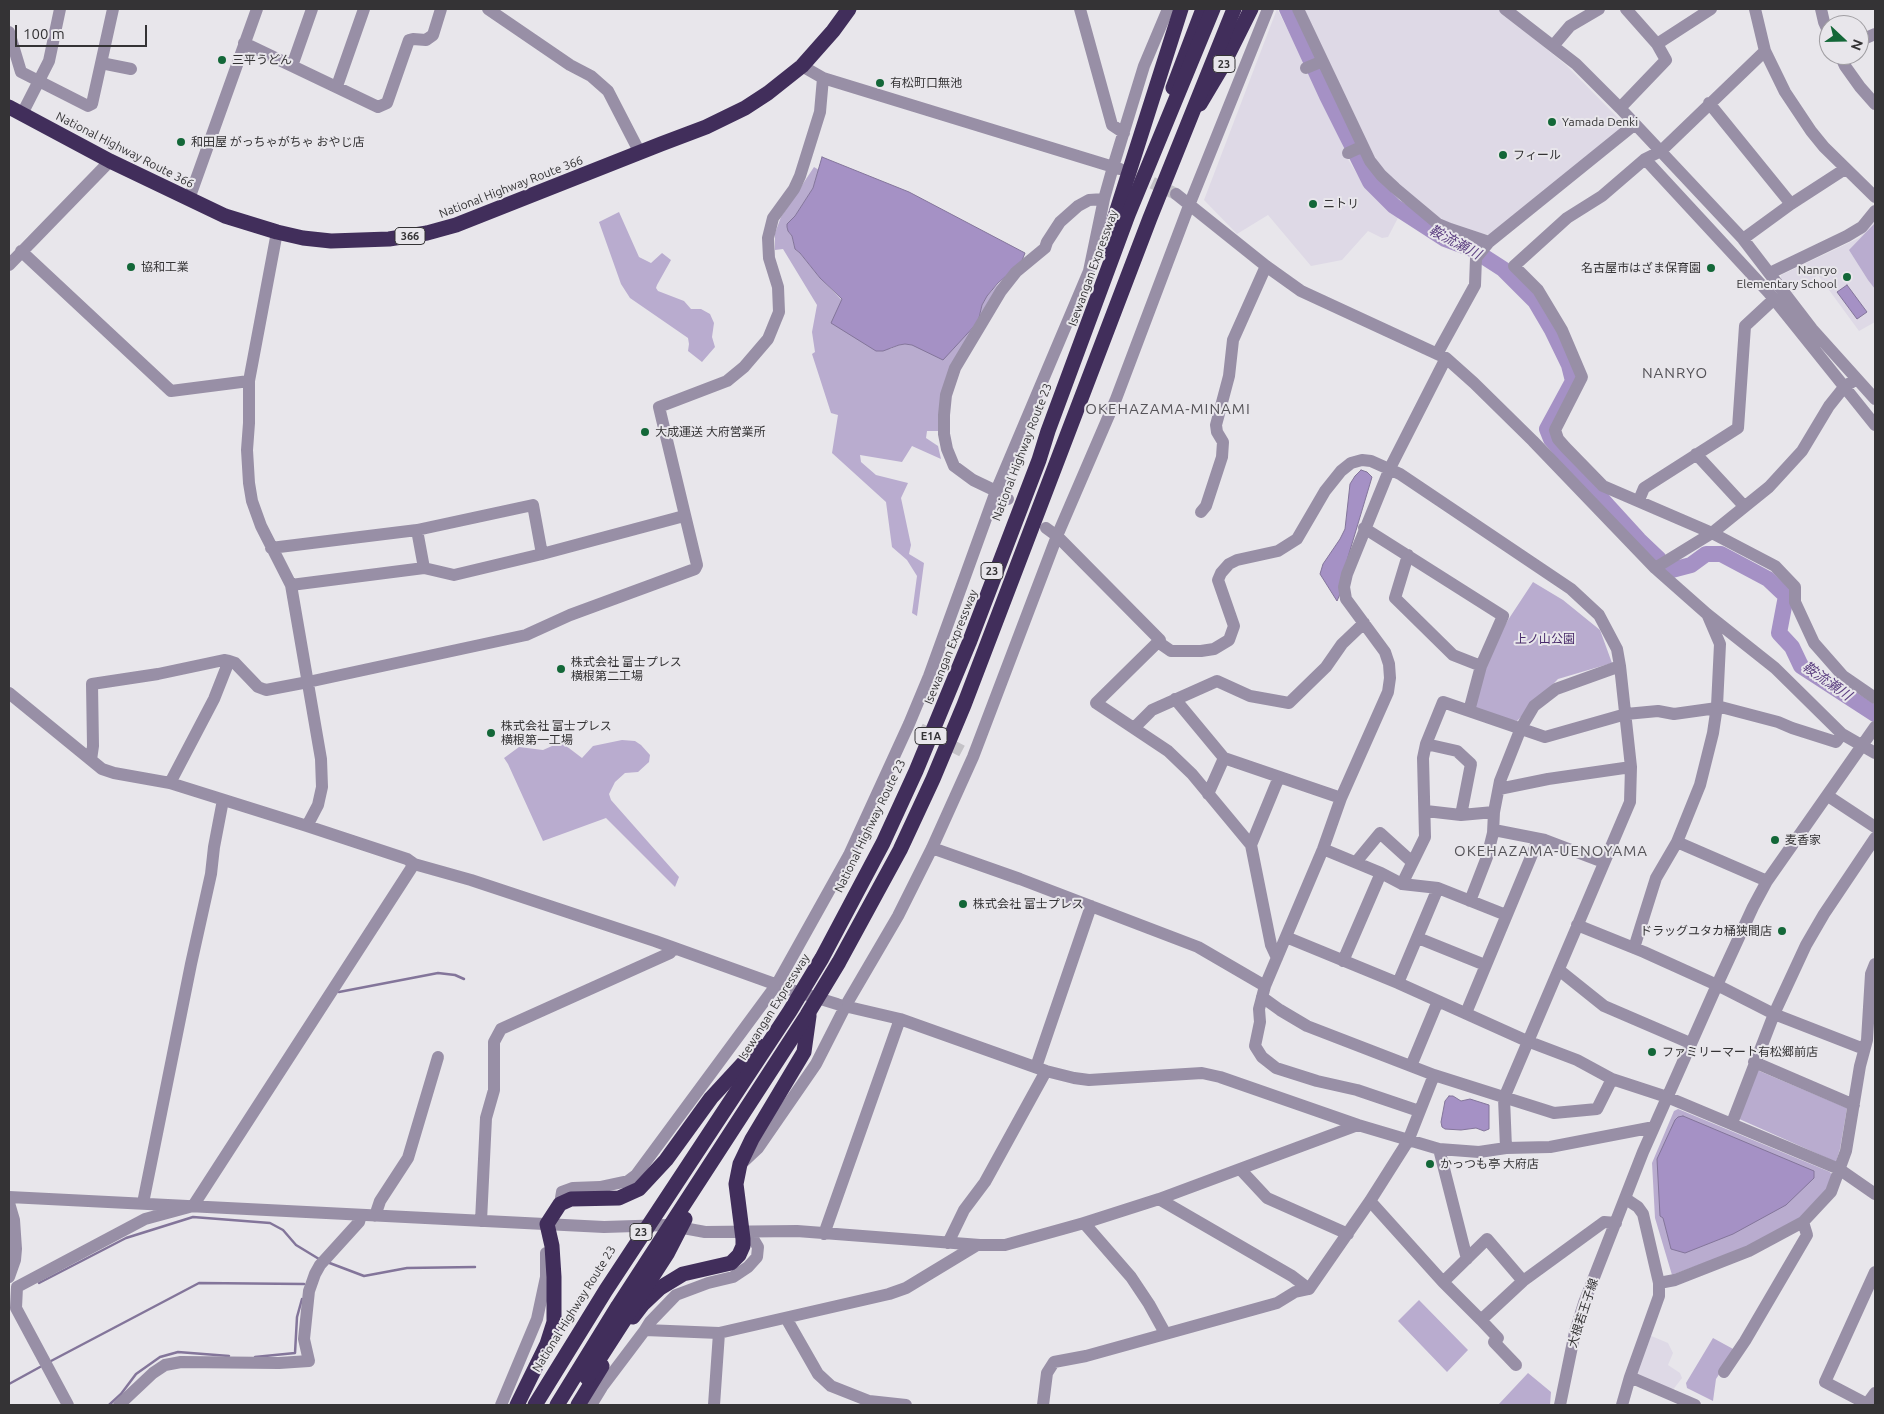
<!DOCTYPE html>
<html>
<head>
<meta charset="utf-8">
<style>
	body { margin:0 }
	#map { position:relative; width:1884px; height:1414px; overflow:hidden; background:#e8e6eb; font-family:Ubuntu,sans-serif }
	canvas { display:block }
	.frame { position:absolute; inset:0; border:10px solid #343335; pointer-events:none }
	.north { position:absolute; left:1819px; top:15px; width:50px; height:50px; box-sizing:border-box; background:#e8e6eb; border:1px solid #a09ea2; border-radius:50%; rotate:111deg; font-size:14px; font-weight:700; line-height:20px; text-align:center; color:#343335 }
	.north::after { content:''; display:block; margin:auto; width:18px; height:22px; background:#136738; clip-path:polygon(50% 0,100% 100%,50% 72%,0 100%) }
	.scale { position:absolute; left:15px; top:25px; width:132px; height:22px; box-sizing:border-box; border:2px solid #343335; border-top:0; padding-left:6px; font-size:15px; line-height:18px; white-space:nowrap; color:#343335; -webkit-text-stroke:4px #e8e6eb; paint-order:stroke }
</style>
</head>
<body>
<div id="map">
<canvas width="1884" height="1414"></canvas>
<div class="frame"></div>
<div class="north">N</div>
<div class="scale">100 m</div>
</div>
<script>
const context = document.querySelector('canvas').getContext('2d');
context.lineJoin = 'round';
function fill(path, color) { context.fillStyle = color; context.fill(path, 'evenodd'); }
const shape = rows => new Path2D(rows.map(r => 'M' + r).join(''));
function trace(path, color, width, dash) { context.strokeStyle = color; context.lineWidth = width; context.lineCap = dash ? 'butt' : 'round'; context.setLineDash(dash || []); context.stroke(path); }
function label(font, color, halo, rows, align = 'center') {
  context.font = font + ' Ubuntu,"Noto Sans JP",sans-serif'; context.lineWidth = 4; context.setLineDash([]); context.textBaseline = 'middle'; context.strokeStyle = halo; context.fillStyle = color; for (const [text, x, y, turn = 0] of rows) {
    context.save(); context.translate(x, y); context.rotate((+turn || 0) * Math.PI / 180); context.textAlign = isNaN(turn) ? turn : align; if (halo) context.strokeText(text, 0, 0); context.fillText(text, 0, 0); context.restore();
  }
}
fill(shape([
	[1277,9,1321,93,1349,161,1365,187,1382,204,1399,216,1388,237,1382,238,1368,231,1342,260,1311,266,1268,215,1237,234,1204,200],
	[1304,9,1498,9,1566,65,1624,124,1623,129,1489,235,1467,230,1440,219,1403,190,1377,162],
	[1875,220,1875,322,1859,331,1818,275,1793,293,1781,279,1781,275,1859,238],
	[1649,1335,1668,1343,1673,1353,1668,1365,1680,1373,1682,1378,1672,1391,1636,1375]
]), '#ded9e6');
fill(shape([
	[814,167,819,170,813,188,795,216,787,224,788,231,792,236,795,249,800,253,820,278,890,349,899,345,905,344,954,347,978,323,982,305,987,296,1006,276,970,342,939,431,927,431,926,438,938,446,941,459,912,446,902,462,860,455,861,462,876,475,908,483,901,498,911,545,909,554,924,563,917,616,912,613,917,576,907,560,892,547,886,502,832,453,838,415,831,413,812,354,815,352,812,332,817,305,783,249,775,250,775,233,781,217],
	[619,212,639,257,651,263,662,253,671,260,657,285,656,288,658,291,684,301,691,309,701,309,710,314,714,323,712,337,715,347,702,362,688,351,689,344,688,338,630,298,621,284,599,222],
	[1875,223,1875,289,1868,280,1849,250],
	[1533,582,1563,600,1600,630,1612,663,1558,679,1517,721,1469,711,1481,666,1508,620],
	[622,740,635,741,641,745,650,755,649,762,638,772,625,773,615,782,609,794,611,800,679,877,675,887,606,818,543,841,508,764,504,758,519,747,543,750,561,742,582,758,593,746],
	[1757,1070,1847,1108,1840,1149,1836,1162,1737,1118],
	[1678,1109,1830,1172,1833,1177,1828,1190,1800,1219,1752,1245,1672,1275,1655,1218,1652,1163,1674,1111],
	[1419,1300,1468,1350,1447,1372,1398,1321],
	[1713,1338,1735,1350,1716,1379,1713,1401,1687,1388,1686,1383],
	[1528,1373,1551,1392,1550,1405,1498,1405]
]), '#b9accf');
const water = shape([
	[822,157,909,192,1025,253,1021,263,998,283,987,296,982,305,978,322,943,360,912,345,905,344,899,345,883,351,876,351,831,323,842,299,820,278,800,253,795,249,792,236,788,231,787,227,787,224,795,216,813,188,822,157],
	[1847,285,1867,312,1857,319,1837,292,1847,285],
	[1361,470,1367,472,1372,477,1348,557,1340,594,1337,601,1320,574,1323,564,1340,539,1345,529,1350,484,1355,476,1361,470],
	[1449,1096,1453,1096,1461,1101,1470,1099,1489,1105,1489,1129,1484,1131,1476,1128,1461,1130,1445,1129,1442,1127,1441,1122,1445,1101,1449,1096],
	[1683,1116,1814,1171,1814,1178,1786,1205,1733,1234,1685,1253,1671,1249,1663,1218,1660,1216,1657,1159,1675,1120,1678,1117,1683,1116]
]);
fill(water, '#a591c5');
trace(water, '#83759a', 1);
trace(shape([
	[339,992,438,973,455,975,464,979],
	[327,1262,364,1276,407,1268,475,1267],
	[39,1283,126,1238,193,1217,270,1223,283,1230,296,1245,319,1259],
	[255,1357,295,1353,297,1317,302,1299],
	[51,1361,199,1283,304,1284],
	[9,1384,40,1367],
	[109,1405,121,1394,136,1374,160,1357,178,1352,229,1356]
]), '#83759a', 2.5);
trace(shape([
	[1287,9,1327,96,1370,182,1394,206,1445,239,1472,249,1503,269,1535,301,1552,330,1569,365,1573,381,1547,429,1551,439,1607,505,1639,540,1659,559],
	[1672,570,1691,565,1706,554,1721,554,1768,579,1786,596,1779,633,1792,647,1801,666,1875,714]
]), '#a591c5', 16);
trace(shape([
	[1136,175,1176,194],
	[920,729,962,751]
]), '#c4c2c7', 12, [12, 6]);
trace(shape([
	[488,9,570,65,591,76,608,91,640,153],
	[1080,9,1112,125,1124,133],
	[1298,9,1370,161,1381,175,1395,188,1438,224,1450,229,1489,242],
	[1505,9,1576,64,1620,108,1743,239,1812,329,1875,399],
	[1755,9,1765,51,1785,92,1811,131,1824,147,1875,197],
	[1821,9,1824,22,1829,33],
	[9,32,21,72,88,106,92,104,113,9],
	[1859,41,1875,34],
	[244,43,378,107,387,103,409,40,413,39,426,40,433,35,441,9],
	[1657,44,1711,9],
	[1553,46,1570,26,1599,9],
	[1765,51,1661,151,1645,159,1602,196,1567,218,1514,266,1538,290,1562,330,1582,377,1555,430,1558,439,1565,447,1603,486,1712,533,1775,566,1795,587,1795,602,1814,643,1843,676,1875,698],
	[1840,55,1845,66,1860,87,1875,104],
	[101,63,131,69],
	[292,66,312,9],
	[802,66,823,78,1120,169],
	[1306,68,1318,63],
	[337,86,364,9],
	[1709,103,1791,204],
	[1620,108,1666,60,1657,44,1626,9],
	[22,114,49,61,60,9],
	[1348,153,1359,148],
	[1645,159,1769,293,1875,425],
	[1176,194,1266,266,1301,291,1446,358,1474,383,1533,441,1655,568,1707,614,1775,668,1842,734,1875,753],
	[189,199,257,9],
	[277,232,249,381,249,423,247,450,249,483,252,501,261,526,291,585,321,759,322,787,318,805,307,826],
	[1743,239,1791,204,1845,169],
	[21,251,171,391,249,381],
	[9,265,110,161],
	[1770,273,1847,236,1862,227,1875,211],
	[1437,354,1475,285,1476,258,1489,242,1635,124],
	[1696,454,1744,506],
	[1008,499,996,491,973,480,954,466,947,449,944,434,944,415,946,395,955,368,1001,291,1016,272,1045,248,1047,242,1060,222,1078,206,1089,200,1104,199],
	[1639,500,1644,488,1738,428,1745,326,1773,300],
	[1201,512,1206,506,1222,457,1223,442,1217,432,1216,425,1229,376,1233,340,1266,266],
	[1046,528,1057,536,1160,640,1096,703,1168,751,1192,774,1251,845,1271,945,1277,958],
	[1364,528,1503,616,1481,666,1469,711],
	[417,530,424,568],
	[271,548,417,530,533,505,542,554],
	[1408,555,1395,598,1453,655,1481,666],
	[1655,568,1712,533,1769,487,1802,451,1829,406,1845,386,1852,382],
	[291,585,424,568,454,575,542,554,684,516],
	[1158,642,1171,651,1201,651,1214,649,1229,640,1234,626,1218,580,1221,573,1229,564,1237,560,1278,551,1297,539,1325,491,1341,471,1351,463,1362,460,1371,461,1400,474,1571,589,1599,615,1617,649,1620,666,1631,767,1630,802,1504,1098,1506,1148],
	[9,693,102,769,114,773,170,783,307,826,407,859,414,864,471,880,655,941,783,987],
	[1175,699,1224,758,1341,798],
	[1717,706,1778,722,1792,728,1836,742,1842,734],
	[1134,728,1152,710,1217,681,1250,696,1289,703,1326,667,1342,644,1364,623],
	[1426,744,1457,751,1471,764,1461,815],
	[91,760,93,746,92,684,158,674,224,660,229,661],
	[170,783,214,699,229,661,235,663,258,687,266,690,308,682,526,635,570,615,695,569,697,565,659,407,727,381,744,367,768,339,779,312,778,287,769,258,768,238,773,218,794,189,800,176,820,112,823,78],
	[1499,789,1548,779,1631,767],
	[1208,794,1224,758],
	[1828,796,1875,827],
	[1426,811,1461,815,1494,812],
	[1494,830,1545,840,1603,862],
	[1677,842,1767,881],
	[1251,845,1279,777],
	[932,848,1020,879,1198,947,1265,986],
	[1323,849,1381,873,1402,884,1438,888,1506,915],
	[1356,862,1380,833,1412,862],
	[1402,884,1425,837,1423,758,1426,744,1443,702,1545,737,1626,714,1658,711,1674,714,1717,708],
	[1470,901,1487,857,1493,833,1494,812,1500,781,1521,728,1534,706,1556,689,1620,666],
	[1577,925,1644,952,1717,985,1774,1014,1864,1049],
	[1286,937,1398,983,1527,1041,1577,1060,1612,1079,1667,1097,1839,1169,1875,1194],
	[1418,938,1485,965],
	[1634,948,1656,878,1677,842,1700,785,1713,733,1717,706,1720,644,1708,616],
	[1343,961,1381,873],
	[1559,970,1604,1006,1690,1043],
	[1398,983,1438,888],
	[1262,997,1280,1010,1307,1026,1434,1075,1554,1113,1597,1109,1612,1079],
	[840,1005,900,1019,1046,1071,1074,1078,1089,1080,1202,1073,1220,1077,1358,1125,1439,1149,1479,1152,1506,1148,1550,1147,1654,1127],
	[1466,1013,1538,840],
	[1754,1062,1854,1105],
	[1411,1066,1438,1001],
	[1036,1067,1091,906],
	[1419,1111,1357,1090,1317,1081,1276,1068,1262,1057,1255,1046,1260,1022,1259,1009,1265,986,1323,849,1341,798,1388,692,1390,678,1389,664,1385,652,1346,599,1344,587,1347,574,1390,468,1446,358],
	[1732,1123,1774,1014,1806,945,1824,914,1875,838],
	[1439,1149,1467,1259],
	[742,1163,758,1148,816,1064,846,1005,898,916,932,848,973,757,1057,536,1116,399,1190,203,1268,9],
	[1240,1169,1267,1198,1348,1234],
	[9,1197,604,1227,667,1225,705,1232,797,1231,980,1245,1005,1245,1084,1223,1159,1199,1358,1125],
	[1159,1199,1292,1276,1309,1289],
	[1370,1201,1443,1282,1481,1320,1523,1281,1604,1222,1616,1223],
	[9,1203,14,1220,16,1249,15,1260,9,1277],
	[143,1203,191,964,211,874,214,847,223,800],
	[560,1204,562,1192,573,1188,600,1187,628,1181,636,1175,777,984,849,855,909,724,929,676,996,491,1089,271,1104,199,1113,167,1144,66,1168,9],
	[375,1216,380,1201,408,1158,438,1057],
	[481,1221,486,1118,494,1090,494,1042,501,1029,670,953,674,948],
	[1084,1223,1131,1277,1149,1304,1165,1333],
	[824,1234,900,1019],
	[948,1243,964,1210,985,1182,1046,1071],
	[1443,1282,1487,1239,1523,1281],
	[1659,1283,1675,1280,1749,1251,1803,1222,1831,1192,1846,1151,1860,1066,1867,1040,1871,974,1875,964],
	[17,1287,145,1219,193,1206,414,864],
	[17,1287,16,1308,68,1405],
	[786,1318,818,1374,831,1386,869,1401,906,1405],
	[1481,1320,1498,1338,1494,1342,1516,1365],
	[645,1330,719,1333,889,1294,906,1288,977,1245],
	[1724,1372,1745,1341,1807,1235,1803,1222],
	[1630,1377,1695,1405],
	[1867,1404,1875,1393],
	[119,1405,153,1373,165,1365,181,1362,279,1363,309,1361,304,1339,309,1291,315,1274,320,1265,359,1222,361,1215],
	[501,1405,537,1319,546,1277,546,1253],
	[591,1405,602,1387,645,1330,650,1322,676,1295,708,1283,733,1277,748,1267,757,1257,758,1247,752,1237,742,1231],
	[714,1405,719,1333],
	[1043,1405,1047,1373,1054,1362,1086,1356,1277,1303,1295,1292,1309,1289,1370,1201,1408,1141,1434,1075],
	[1560,1405,1575,1332,1584,1303,1643,1152,1717,985,1753,907,1767,881,1875,727],
	[1622,1405,1630,1377,1659,1296,1659,1283,1643,1214,1638,1207,1626,1199],
	[1869,1405,1825,1382,1875,1272]
]), '#988fa6', 12);
trace(shape([
	[1173,88,1203,9],
	[1200,104,1222,67,1251,9],
	[9,107,110,161,225,216,277,232,303,238,331,241,389,239,427,233,456,225,661,144,706,127,745,108,768,93,802,66,833,31,849,9],
	[1112,250,1110,232,1181,9],
	[633,1317,643,1304,660,1288,683,1274,731,1263,739,1255,743,1246,743,1239,736,1184,740,1164,752,1139,804,1052,809,1016],
	[517,1405,547,1344,554,1322,554,1277,552,1246,547,1224,560,1204,571,1199,619,1198,639,1189,666,1160,711,1098,759,1046],
	[578,1405,602,1366]
]), '#412e5b', 15);
trace(shape([
	[785,988,837,1004]
]), '#988fa6', 12);
trace(shape([
	[587,1378,667,1254,685,1219],
	[535,1405,606,1290,790,1011,822,958,883,843,916,771,969,643,1039,460,1048,431,1128,215,1213,9],
	[557,1405,618,1306,807,1015,839,962,900,850,933,779,964,705,1150,218,1234,9]
]), '#412e5b', 15);
for (const [x, y, r, color] of [
	[222,60,5,"#136738"],
	[880,83,5,"#136738"],
	[1552,122,5,"#136738"],
	[181,142,5,"#136738"],
	[1503,155,5,"#136738"],
	[1313,204,5,"#136738"],
	[131,267,5,"#136738"],
	[1711,268,5,"#136738"],
	[1847,277,5,"#136738"],
	[645,432,5,"#136738"],
	[561,669,5,"#136738"],
	[491,733,5,"#136738"],
	[1775,840,5,"#136738"],
	[963,904,5,"#136738"],
	[1782,931,5,"#136738"],
	[1652,1052,5,"#136738"],
	[1430,1164,5,"#136738"]
]) { const dot = new Path2D(); dot.arc(x, y, r, 0, 2 * Math.PI); context.fillStyle = color; context.fill(dot); trace(dot, '#e8e6eb', 2); }
for (const [x, y, w] of [
	[1224,64,22],
	[410,236,30],
	[992,571,22],
	[931,736,32],
	[641,1232,22]
]) { const box = new Path2D(); box.roundRect(x - w / 2, y - 8.5, w, 17, 4); context.fillStyle = '#e8e6eb'; context.fill(box); trace(box, '#343335', 1); }
label('bold 11px', '#343335', null, [
	["23",1224,64],
	["366",410,236],
	["23",992,571],
	["E1A",931,736],
	["23",641,1232]
]);
label('12px', '#343335', '#e8e6eb', [
	["三平うどん",232,60],
	["有松町口無池",890,83],
	["Yamada Denki",1562,122],
	["和田屋 がっちゃがちゃ おやじ店",191,142],
	["フィール",1513,155],
	["ニトリ",1323,204],
	["協和工業",141,267],
	["名古屋市はざま保育園",1701,268,"right"],
	["Nanryo",1837,270,"right"],
	["Elementary School",1837,284,"right"],
	["大成運送 大府営業所",655,432],
	["株式会社 富士プレス",571,662],
	["横根第二工場",571,676],
	["株式会社 富士プレス",501,726],
	["横根第一工場",501,740],
	["麦香家",1785,840],
	["株式会社 富士プレス",973,904],
	["ドラッグユタカ桶狭間店",1772,931,"right"],
	["ファミリーマート有松郷前店",1662,1052],
	["かっつも亭 大府店",1440,1164]
], 'left');
label('12px', '#343335', '#e8e6eb', [
	["National Highway Route 366",125,150,27],
	["National Highway Route 366",511,187,-21],
	["Isewangan Expressway",1093,268,-70],
	["National Highway Route 23",1022,452,-69],
	["Isewangan Expressway",951,647,-68],
	["National Highway Route 23",870,826,-64],
	["Isewangan Expressway",774,1007,-58],
	["National Highway Route 23",574,1309,-58],
	["大根若王子線",1583,1313,-72]
]);
label('12px', '#472a6a', '#e8e6eb', [
	["上ノ山公園",1545,639]
]);
label('italic 14px', '#5c3f81', '#e8e6eb', [
	["鞍流瀬川",1455,242,28],
	["鞍流瀬川",1827,681,35]
]);
context.letterSpacing = '1px';
label('15px', '#555358', '#e8e6eb', [
	["NANRYO",1675,373],
	["OKEHAZAMA-MINAMI",1168,409],
	["OKEHAZAMA-UENOYAMA",1551,851]
]);
context.letterSpacing = '0px';
</script>
</body>
</html>
